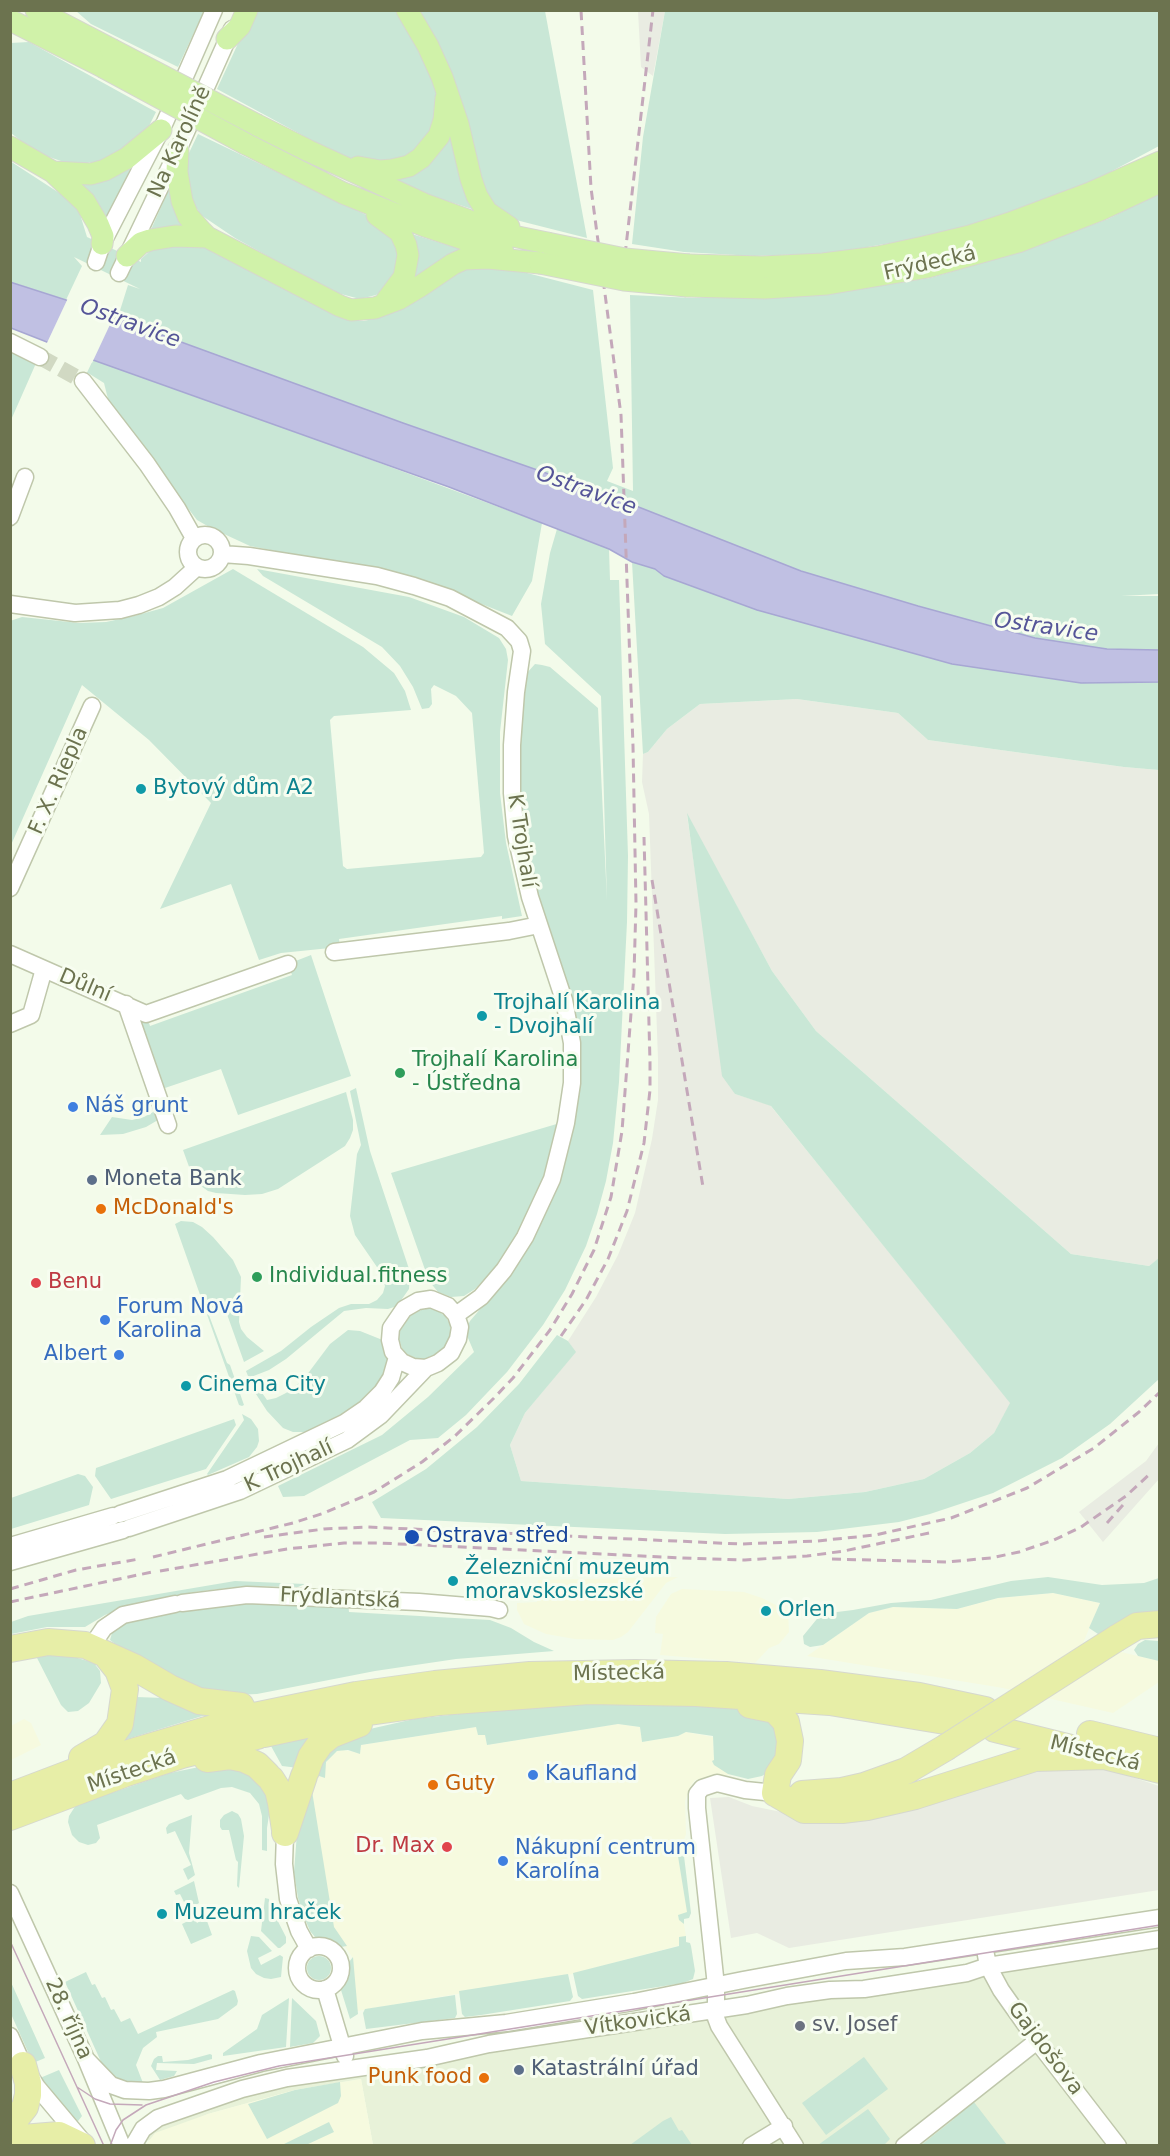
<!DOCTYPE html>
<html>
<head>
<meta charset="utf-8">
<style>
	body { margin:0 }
	#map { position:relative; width:1170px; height:2156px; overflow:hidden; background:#f3fbea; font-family:"DejaVu Sans",sans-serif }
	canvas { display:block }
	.frame { position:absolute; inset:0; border:12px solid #6c734f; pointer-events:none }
</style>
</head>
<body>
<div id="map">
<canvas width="1170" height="2156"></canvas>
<div class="frame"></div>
</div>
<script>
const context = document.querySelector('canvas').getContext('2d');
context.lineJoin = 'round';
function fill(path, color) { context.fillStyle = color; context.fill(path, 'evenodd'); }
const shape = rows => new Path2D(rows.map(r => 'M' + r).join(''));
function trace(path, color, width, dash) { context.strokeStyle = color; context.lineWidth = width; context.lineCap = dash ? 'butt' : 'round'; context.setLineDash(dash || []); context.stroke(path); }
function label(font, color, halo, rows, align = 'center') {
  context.font = font + ' "DejaVu Sans",sans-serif'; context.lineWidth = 6; context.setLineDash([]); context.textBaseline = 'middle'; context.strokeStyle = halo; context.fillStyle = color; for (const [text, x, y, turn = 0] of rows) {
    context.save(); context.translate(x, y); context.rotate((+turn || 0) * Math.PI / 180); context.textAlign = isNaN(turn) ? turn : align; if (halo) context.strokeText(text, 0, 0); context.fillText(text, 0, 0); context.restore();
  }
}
fill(shape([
	[1159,1945,1159,2145,373,2145,361,2079,295,2090,208,2114,147,2141,145,2145,140,2146,142,2139,162,2123,243,2097,306,2082]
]), '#e8f2d9');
fill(shape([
	[678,1577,666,1583,628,1632,621,1637,613,1640,575,1639,546,1634,524,1624,517,1610,517,1603,537,1602,538,1580],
	[682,1589,744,1592,762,1598,788,1611,789,1632,779,1644,769,1648,755,1663,660,1655,663,1634,655,1633,656,1617,671,1594],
	[1053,1593,1100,1603,1083,1643,1159,1661,1159,1682,1113,1713,1003,1688,807,1656,869,1613,893,1607,957,1609,998,1598],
	[24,1719,31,1723,41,1745,11,1760,11,1726],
	[618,1724,640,1727,642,1742,678,1736,686,1732,713,1737,714,1760,728,1774,732,1775,716,1775,695,1780,690,1787,685,1801,686,1834,682,1845,690,1911,683,1919,686,1936,679,1938,681,1945,568,1975,357,2011,352,1957,333,1928,311,1789,316,1775,324,1777,324,1767,329,1757,337,1751,343,1750,360,1753,361,1745,476,1727,485,1735,487,1745],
	[361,2079,373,2145,145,2146,155,2133,208,2114,295,2090]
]), '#f6fadf');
fill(shape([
	[638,11,665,11,653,76,641,67],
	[797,699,898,713,928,740,1124,767,1159,770,1160,1258,1149,1266,1071,1254,816,1031,772,971,687,815,705,940,735,1094,770,1105,1011,1403,994,1433,970,1453,924,1479,865,1492,788,1499,521,1481,510,1445,525,1413,575,1352,568,1341,596,1297,618,1255,635,1213,652,1139,658,1100,658,1059,649,814,642,782,643,754,648,752,667,729,700,704],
	[1159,1443,1159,1479,1103,1542,1079,1512,1146,1461],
	[1073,1764,1117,1772,1159,1786,1159,1890,789,1948,757,1933,731,1938,710,1798,729,1797,752,1806,801,1816]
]), '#e9ece2');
fill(shape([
	[76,11,204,11,178,67,91,24],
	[253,11,396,11,410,30,434,83,438,102,438,119,411,159,358,163,335,153,217,89],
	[414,11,545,11,587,238,508,218,491,203],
	[665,11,1159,11,1159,146,1086,185,1005,217,925,237,833,253,754,256,684,252,632,244,643,137],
	[29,42,156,112,145,134,107,160,87,163,70,164,43,155,25,144,11,133,10,43],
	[198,134,383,223,397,239,399,269,387,289,376,295,360,299,341,294,322,286,235,238,201,215,194,204,188,185,187,171,188,155],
	[451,134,478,211,426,194,395,180],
	[10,161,67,198,79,211,87,237,141,262,141,259,150,251,164,246,201,246,348,320,364,321,384,316,417,298,472,263,500,266,593,290,613,468,607,481,633,491,630,295,694,298,841,292,930,278,1017,253,1108,219,1159,193,1159,594,1121,596,1159,596,1159,650,1107,649,1035,638,918,606,801,571,228,359,117,320,128,285,140,289,74,257,82,266,66,300,11,282],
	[132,165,105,224,78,184],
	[170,187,192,231,149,234],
	[412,234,460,249,413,281],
	[11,349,37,361,11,420],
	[93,360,247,414,542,523,532,581,512,616,451,592,378,571,250,546,211,528,197,520,110,407,104,383,88,373,83,381],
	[557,529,609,549,610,580,619,580,628,856,627,922,619,1082,613,1143,606,1181,597,1214,586,1246,565,1290,543,1325,507,1372,466,1415,438,1438,410,1440,304,1496,283,1497,278,1486,382,1435,428,1397,474,1352,465,1331,470,1321,499,1287,529,1243,578,1084,527,855,519,805,518,746,526,674,535,664,542,665,550,667,598,708,607,901,601,696,545,644,541,604,550,553],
	[632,562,655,569,664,576,757,610,952,664,1081,683,1159,682,1159,770,1124,767,928,740,898,713,797,699,700,704,667,729,648,752,643,754],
	[233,569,363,647,394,673,405,691,411,710,334,716,330,720,343,866,347,869,481,857,484,853,472,713,456,696,434,685,431,689,432,704,429,708,422,709,413,687,400,666,382,647,263,576,257,569,409,597,464,617,499,638,506,649,508,660,500,732,500,793,506,843,522,916,502,919,502,916,339,939,340,947,281,953,259,960,231,884,160,909,211,803,149,740,82,685,11,845,10,621,22,617,79,623,106,622,134,616,163,608],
	[687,813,772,971,816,1031,1071,1254,1149,1266,1159,1258,1159,1379,1110,1424,1062,1458,993,1493,930,1514,899,1522,817,1532,725,1534,381,1518,372,1502,426,1469,477,1427,519,1384,557,1335,568,1341,576,1352,525,1413,510,1445,521,1481,788,1499,865,1492,924,1479,970,1453,994,1433,1010,1403,771,1106,735,1094,722,1076],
	[311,955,351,1076,238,1115,221,1069,162,1089,138,1014,146,1014,150,1026,292,975,288,964],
	[356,1088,370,1151,410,1272,409,1289,397,1306,388,1309,366,1308,344,1311,286,1359,269,1370,251,1377,267,1400,276,1398,286,1393,303,1380,330,1344,348,1330,360,1331,385,1341,389,1358,387,1373,378,1388,342,1418,313,1432,293,1432,283,1428,267,1411,254,1391,246,1371,281,1351,311,1327,339,1308,351,1304,369,1304,377,1300,383,1293,385,1286,379,1270,355,1235,350,1216,357,1154,361,1145,350,1091],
	[346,1092,353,1120,353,1130,350,1138,345,1146,278,1189,262,1194,245,1195,216,1193,208,1191,198,1184,192,1175,183,1150],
	[155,1111,158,1120,146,1127,123,1134,100,1135,112,1117,132,1120,144,1117],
	[560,1123,540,1189,518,1234,493,1270,475,1289,464,1296,451,1297,438,1292,429,1281,391,1173],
	[181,1221,193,1222,202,1227,213,1237,233,1260,241,1277,239,1322,241,1329,247,1337,264,1351,244,1362,223,1303,207,1310,227,1363,230,1365,244,1405,242,1406,239,1405,175,1224],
	[430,1308,438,1311,445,1316,450,1324,450,1337,444,1347,434,1355,424,1359,416,1358,407,1354,402,1348,399,1339,400,1331,410,1316,421,1310],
	[242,1414,251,1419,258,1429,259,1441,257,1447,249,1457,208,1475,207,1474,244,1420],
	[234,1419,236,1425,206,1469,111,1499,95,1476,96,1468],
	[78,1474,85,1476,93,1487,89,1505,11,1529,11,1498],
	[1048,1577,1102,1585,1144,1583,1159,1578,1159,1614,1101,1636,1089,1628,1100,1603,1053,1593,998,1598,957,1609,893,1607,869,1613,823,1645,810,1647,804,1644,803,1636,821,1614,853,1610,891,1603,931,1600,1011,1581],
	[235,1581,305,1584,298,1587,245,1586,194,1592,137,1603,105,1615,85,1627,47,1627,11,1634,11,1622,28,1616],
	[252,1599,348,1602,349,1612,490,1620,511,1628,534,1642,554,1651,456,1659,375,1671,257,1694,234,1695,204,1690,128,1654,110,1640,114,1626,136,1618],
	[1145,1640,1159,1641,1159,1661,1138,1656,1134,1650,1138,1644],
	[35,1654,68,1655,94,1663,100,1671,101,1683,89,1703,78,1711,68,1712,61,1705],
	[136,1697,164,1698,212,1713,121,1741],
	[565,1705,670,1705,726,1707,752,1711,773,1722,782,1743,768,1772,762,1776,748,1779,728,1774,714,1765,712,1761,714,1760,713,1736,686,1732,678,1736,642,1742,640,1727,618,1724,487,1745,485,1735,478,1735,476,1727,361,1745,360,1754,348,1750,337,1751,326,1762,325,1778,313,1774,326,1750,361,1731,414,1719,494,1710],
	[313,1737,299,1768,282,1766,271,1746],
	[228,1766,262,1780,273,1811,269,1815,267,1828,267,1851,262,1850,262,1816,259,1804,250,1793,232,1787,221,1788,188,1800,185,1799,181,1794,97,1825,100,1838,96,1843,88,1845,79,1842,72,1835,68,1822,69,1816,76,1805,170,1773,199,1767,200,1770],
	[312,1791,334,1927,347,1946,341,1947,314,1939,315,1937,310,1931,305,1919,298,1898,294,1872,297,1833],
	[232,1811,238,1814,241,1819,244,1836,239,1888,237,1886,238,1862,236,1860,229,1830,222,1830,220,1827,220,1820,224,1815],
	[192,1815,189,1853,195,1875,188,1880,183,1869,191,1865,175,1831,167,1834,166,1828,169,1824],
	[666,1841,676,1841,683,1848,691,1913,689,1918,684,1919,684,1924,679,1920,678,1915,687,1912,677,1850,668,1851],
	[194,1881,199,1903,188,1910,180,1894,176,1895,174,1891],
	[265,1898,269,1899,269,1904,286,1937,286,1943,280,1948,278,1948,261,1931],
	[203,1917,207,1921,212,1935,191,1944,182,1924,194,1918,197,1923,202,1920],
	[251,1936,259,1937,272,1951,258,1958,261,1965,280,1955,283,1957,281,1977,271,1979,264,1978,256,1974,251,1968,247,1951],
	[686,1936,686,1942,690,1943,691,1946,695,1971,693,1979,683,1983,582,1999,578,1996,573,1973,679,1946,679,1937],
	'307 1968a12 12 0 1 1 24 0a12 12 0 1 1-24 0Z',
	[353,1957,358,2014,350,2019,341,1990,349,1962],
	[86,1972,92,1985,95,1984,102,1998,105,1997,111,2010,114,2009,121,2022,130,2018,138,2034,233,1990,235,1991,238,2001,237,2005,218,2019,156,2032,157,2037,143,2048,136,2065,143,2083,125,2082,115,2077,102,2064,65,1982],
	[568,1974,573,1997,570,2001,481,2015,465,2017,462,2014,459,1991],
	[10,1980,45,2058,33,2063,11,2014],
	[455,1995,457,2014,455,2018,366,2029,363,2013,365,2009],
	[289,1998,286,2047,223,2056,223,2053,257,2029,262,2015],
	[292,1998,316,2021,320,2036,313,2043,290,2047],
	[210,2054,212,2055,212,2059,194,2064,157,2063,156,2070,177,2071,174,2076,160,2080,151,2066,154,2059,158,2056,162,2056,163,2062,188,2060],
	[864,2057,888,2089,826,2135,802,2103],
	[59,2070,82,2116,75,2125,52,2096,40,2078],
	[340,2082,341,2096,338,2103,267,2139,248,2104,295,2090],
	[970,2097,1007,2145,920,2146,954,2119,951,2115],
	[868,2109,890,2139,884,2145,818,2145],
	[671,2117,679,2131,682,2130,692,2145,630,2145,663,2121],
	[329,2122,334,2132,306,2145,282,2145]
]), '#c9e7d6');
const water = shape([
	[10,282,66,300,403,423,603,493,801,571,918,606,1035,638,1107,649,1159,650,1159,682,1081,683,952,664,757,610,664,576,655,569,632,562,609,549,449,487,93,360,11,328,10,282]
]);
fill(water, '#c0c0e3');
trace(water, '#a7a7d3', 1.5);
fill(shape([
	[68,298,114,316,92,363,46,345]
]), '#f3fbea');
trace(shape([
	[40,357,83,381]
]), '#d1d9c3', 16, [16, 8]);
const minor = shape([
	[96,262,102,244,165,122,214,10],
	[119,273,178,150,232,29],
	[10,342,40,357],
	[83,381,147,464,177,508,194,538],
	[10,517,25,477],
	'188 552a17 17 0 1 1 34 0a17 17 0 1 1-34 0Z',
	[222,554,249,556,377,576,414,586,450,598,507,628,519,641,522,651,516,692,512,745,512,793,516,836,530,897,564,1000,572,1043,572,1083,566,1123,552,1179,525,1237,504,1270,481,1297,456,1315],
	[10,604,75,613,120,610,139,605,159,597,175,587,197,567],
	[10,888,92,706],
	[334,952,509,931,539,925],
	[10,954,146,1014,288,964],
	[126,1004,168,1125],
	[10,1024,31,1015,44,969],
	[431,1299,448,1306,456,1315,460,1327,458,1339,451,1353,438,1363,426,1368,413,1367,402,1362,393,1352,390,1340,391,1328,404,1309,418,1301,431,1299],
	[120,1514,227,1479,344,1423,366,1408,382,1392,391,1378,397,1357],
	[129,1528,240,1491,347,1440,381,1415,426,1368],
	[10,1546,113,1516],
	[10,1562,123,1530],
	[182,1603,247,1595,419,1602,491,1608,499,1610],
	[91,1647,104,1628,123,1615,175,1604],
	[775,1793,745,1790,717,1783,702,1788,697,1794,697,1808,716,1986,716,2018,719,2026,795,2146],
	[285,1833,284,1864,288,1899,299,1931,309,1949],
	[10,1893,86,2059,122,2146],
	'297 1968a22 22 0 1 1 44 0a22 22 0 1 1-44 0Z',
	[986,1955,988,1966,1001,1990,1037,2041,1118,2146],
	[325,1989,345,2056],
	[10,2036,23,2065,37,2087,84,2143],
	[86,2059,111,2085,125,2090,149,2091,164,2089,261,2063,422,2031,506,2023,634,2002,743,1980,846,1961,905,1957,1160,1918],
	[133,2146,143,2129,158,2118,242,2089,287,2078,427,2058,489,2044,747,2005,787,1996,830,1990,864,1989,967,1973,988,1966,1160,1939],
	[751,2146,784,2126],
	[904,2146,1037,2041]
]);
const major = shape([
	[36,10,111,49],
	[407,10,428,46,442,77,458,124,471,179,477,196,487,212,509,227],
	[10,20,103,67],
	[227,39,240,26,247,10],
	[257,125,309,151,424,204,508,235,547,243],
	[246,144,343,193,425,226,503,252],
	[10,147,53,172,85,202,98,224,103,236,102,244],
	[178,150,177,172,182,201,188,216,202,232,207,237,340,306,351,310,375,308,399,299,419,287,453,264,464,259,488,258,540,263],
	[358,167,380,171,392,170,409,166,421,158,439,136,444,120,446,98],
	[53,172,91,174,105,170,127,158,161,130],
	[377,215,400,232,406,245,408,255,404,277,384,304],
	[127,256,141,243,150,240,175,236,207,237],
	[689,265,762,267,823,264,878,257,924,247,970,236,1010,223,1090,193,1160,162],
	[687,286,765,288,827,284,928,267,1018,242,1100,210,1160,182]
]);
const highway = shape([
	[1117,1638,1137,1626,1160,1624],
	[10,1649,48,1642,85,1645,134,1667,170,1688,199,1701,241,1706],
	[750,1705,775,1710,786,1722,790,1741,788,1760,778,1775,775,1793],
	[254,1716,356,1695,435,1684,530,1675,635,1673,726,1675,820,1683,919,1696,985,1710],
	[995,1729,1160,1770],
	[264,1734,362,1713,440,1702,589,1691,696,1693,830,1702,963,1724],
	[1090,1734,1160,1751],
	[82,1758,106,1744,120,1724,125,1689,118,1670,107,1656],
	[207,1759,230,1756,244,1759,257,1765,267,1775],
	[306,1771,311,1757,320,1744,331,1735,359,1724],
	[271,1779,278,1790,281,1803,285,1830],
	[775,1793,804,1810,842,1810,867,1807,915,1796,1035,1758,1106,1756],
	[802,1794,842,1791,864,1786,906,1771,945,1748],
	[10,1796,105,1760,247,1718],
	[10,1817,124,1774,182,1755,257,1736],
	[285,1833,304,1776],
	[10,2120,17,2117,25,2107,28,2095,28,2083,23,2065],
	[10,2139,59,2135,82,2146]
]);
trace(minor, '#bfc7ab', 19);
trace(major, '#d6d8ce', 23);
trace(highway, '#d6d8ce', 28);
trace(minor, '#fff', 16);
trace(major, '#d0f2a9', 21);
trace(highway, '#e7eea7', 26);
trace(shape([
	[10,1941,104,2146],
	[77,2087,95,2099,110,2104,142,2105],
	[110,2146,116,2130,123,2120,146,2105,214,2082,279,2066,1160,1925]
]), '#c4a8ba', 1.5);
trace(shape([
	[625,255,653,10],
	[652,880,703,1187],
	[561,1336,586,1300,608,1259,627,1211,644,1143,650,1090,650,1062,644,837],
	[1107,1523,1123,1505],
	[264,1537,324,1529,367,1527,741,1544,817,1541,875,1535,951,1518,1027,1488,1094,1448,1139,1412,1160,1392],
	[153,1557,293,1523,324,1513,374,1492,422,1462,455,1436,494,1398,513,1378,550,1330,572,1294,594,1250,611,1197,622,1131,634,974,636,904,633,746,621,415,591,188,581,10],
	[832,1559,946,1562,991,1558,1019,1552,1054,1540,1081,1527,1126,1496,1152,1472],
	[160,1571,287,1549,344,1543,380,1543,683,1558,745,1560,807,1556,844,1551,929,1533],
	[10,1589,76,1570,139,1559],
	[10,1602,152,1572]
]), '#c4a8ba', 3, [9, 6]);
const majorBridge = shape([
	[111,49,257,125],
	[103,67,246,144],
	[547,243,625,259,689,265],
	[540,263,624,280,687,286]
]);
const highwayBridge = shape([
	[945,1748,1117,1638]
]);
trace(majorBridge, '#d6d8ce', 23, []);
trace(highwayBridge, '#d6d8ce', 28, []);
trace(majorBridge, '#d0f2a9', 21);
trace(highwayBridge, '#e7eea7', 26);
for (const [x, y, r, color] of [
	[141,789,6,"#0f9aa8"],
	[482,1016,6,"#0f9aa8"],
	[400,1073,6,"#2e9e5b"],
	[73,1107,6,"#3f7fe0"],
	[92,1180,6,"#5c6f8a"],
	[101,1209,6,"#e8710a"],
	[257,1277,6,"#2e9e5b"],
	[36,1283,6,"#e0444e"],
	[105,1320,6,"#3f7fe0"],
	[119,1355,6,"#3f7fe0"],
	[186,1386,6,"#0f9aa8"],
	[412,1537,8,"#1a4fb4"],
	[453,1581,6,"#0f9aa8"],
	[766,1611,6,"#0f9aa8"],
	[533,1775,6,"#3f7fe0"],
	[433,1785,6,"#e8710a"],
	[447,1847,6,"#e0444e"],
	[503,1861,6,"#3f7fe0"],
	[162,1914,6,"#0f9aa8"],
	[800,2026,6,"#6b7280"],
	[519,2070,6,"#5c6f8a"],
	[484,2078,6,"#e8710a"]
]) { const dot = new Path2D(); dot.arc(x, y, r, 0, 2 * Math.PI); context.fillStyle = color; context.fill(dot); trace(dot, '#f7fdf0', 2); }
label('21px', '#6c734f', '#f7fdf0', [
	["Na Karolíně",180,142,-65],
	["Frýdecká",930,264,-13],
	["F. X. Riepla",59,781,-66],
	["K Trojhalí",521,841,81],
	["Důlní",85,986,23],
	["K Trojhalí",289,1467,-25],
	["Frýdlantská",340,1599,3],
	["Místecká",619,1674,-1],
	["Místecká",1095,1754,14],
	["Místecká",132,1772,-19],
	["28. října",68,2019,66],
	["Vítkovická",638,2022,-8],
	["Gajdošova",1045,2049,53]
]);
label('21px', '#0d838f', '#f7fdf0', [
	["Bytový dům A2",153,789],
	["Trojhalí Karolina",494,1004],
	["- Dvojhalí",494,1028],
	["Cinema City",198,1386],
	["Železniční muzeum",465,1569],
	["moravskoslezské",465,1593],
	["Orlen",778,1611],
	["Muzeum hraček",174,1914]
], 'left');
label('21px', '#27864d', '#f7fdf0', [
	["Trojhalí Karolina",412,1061],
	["- Ústředna",412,1085],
	["Individual.fitness",269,1277]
], 'left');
label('21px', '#366cbe', '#f7fdf0', [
	["Náš grunt",85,1107],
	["Forum Nová",117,1308],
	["Karolina",117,1332],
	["Albert",107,1355,"right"],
	["Kaufland",545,1775],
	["Nákupní centrum",515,1849],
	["Karolína",515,1873]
], 'left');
label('21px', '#4e5e75', '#f7fdf0', [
	["Moneta Bank",104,1180],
	["Katastrální úřad",531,2070]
], 'left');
label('21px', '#c56008', '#f7fdf0', [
	["McDonald's",113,1209],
	["Guty",445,1785],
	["Punk food",472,2078,"right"]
], 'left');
label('21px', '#be3a42', '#f7fdf0', [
	["Benu",48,1283],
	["Dr. Max",435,1847,"right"]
], 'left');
label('21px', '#164399', '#f7fdf0', [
	["Ostrava střed",426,1537]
], 'left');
label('21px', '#5b616d', '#f7fdf0', [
	["sv. Josef",812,2026]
], 'left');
label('italic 22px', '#555598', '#f7fdf0', [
	["Ostravice",130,324,20],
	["Ostravice",586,491,20],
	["Ostravice",1046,628,8]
]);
</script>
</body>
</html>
